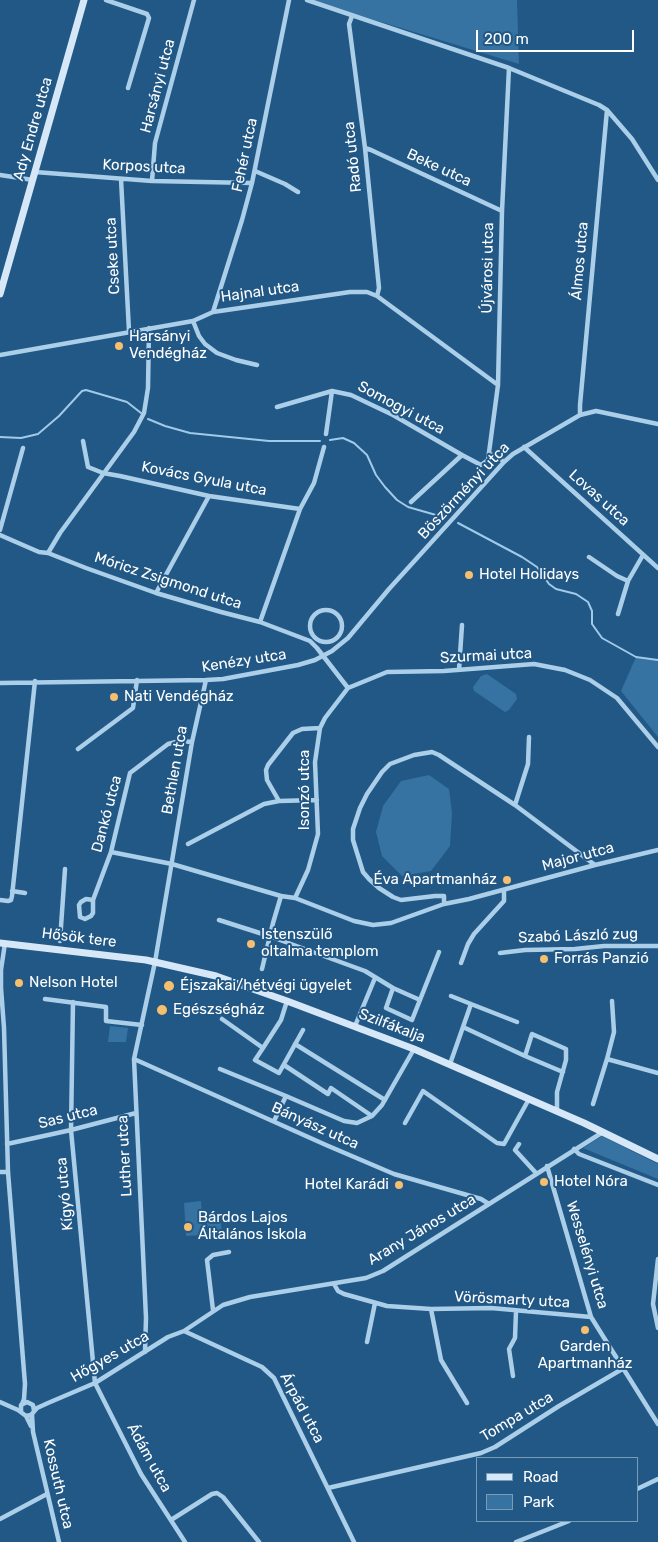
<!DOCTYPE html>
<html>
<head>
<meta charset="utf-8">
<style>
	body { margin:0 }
	#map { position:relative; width:658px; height:1542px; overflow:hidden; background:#225885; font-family:Rubik,sans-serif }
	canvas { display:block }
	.legend { position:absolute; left:476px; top:1457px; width:162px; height:65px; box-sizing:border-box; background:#225885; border:1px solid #7a9bb6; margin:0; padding:6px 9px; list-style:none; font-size:15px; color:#fff }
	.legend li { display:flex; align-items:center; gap:10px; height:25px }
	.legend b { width:25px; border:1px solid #7a9bb6 }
	.scale { position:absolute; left:476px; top:30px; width:158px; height:22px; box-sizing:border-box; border:2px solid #fff; border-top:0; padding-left:6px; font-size:15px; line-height:18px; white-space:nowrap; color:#fff; -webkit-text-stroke:4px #225885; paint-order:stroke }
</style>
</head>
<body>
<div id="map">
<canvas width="658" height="1542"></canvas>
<ul class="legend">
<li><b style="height:6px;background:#d6e8f7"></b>Road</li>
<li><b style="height:14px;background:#3672a2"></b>Park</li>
</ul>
<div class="scale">200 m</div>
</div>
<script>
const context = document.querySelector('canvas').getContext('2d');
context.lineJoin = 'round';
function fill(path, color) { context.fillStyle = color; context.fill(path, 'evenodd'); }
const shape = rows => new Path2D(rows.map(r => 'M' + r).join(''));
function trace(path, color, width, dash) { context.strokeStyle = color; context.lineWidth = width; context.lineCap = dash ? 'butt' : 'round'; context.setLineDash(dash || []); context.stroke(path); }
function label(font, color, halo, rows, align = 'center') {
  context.font = font + ' Rubik,sans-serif'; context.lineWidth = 4; context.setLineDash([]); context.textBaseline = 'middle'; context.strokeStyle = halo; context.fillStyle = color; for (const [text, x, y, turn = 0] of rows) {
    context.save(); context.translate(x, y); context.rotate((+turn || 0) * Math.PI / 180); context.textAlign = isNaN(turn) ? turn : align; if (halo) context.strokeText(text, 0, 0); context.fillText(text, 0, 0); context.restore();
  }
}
fill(shape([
	[309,0,517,0,519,64],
	[636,657,658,660,658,737,621,691],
	[487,674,516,694,517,699,509,710,505,712,474,691,473,687,481,676],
	[429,775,449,789,452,813,450,846,431,871,402,876,382,856,376,832,383,806,401,781],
	[110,1026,128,1028,126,1042,108,1042],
	[602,1136,658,1164,658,1179,583,1148],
	[201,1201,203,1235,186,1236,184,1203],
	[220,1213,222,1235,208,1236,206,1214]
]), '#3672a2');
trace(shape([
	[148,419,165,426,190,433,269,441,320,441],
	[0,437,21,438,38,434,59,416,82,391,86,390,127,402,141,413],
	[330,440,343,438,354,443,367,455,376,475,385,487,397,500,408,507,443,517],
	[458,523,522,557,537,567,549,584,556,589,576,594,588,602,592,611,592,624,602,638,636,657,658,660]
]), '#9fcaea', 2);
trace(shape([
	[106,0,147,14,149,18,128,88],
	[307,0,509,68,599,105,607,110,632,139,658,180],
	[352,16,349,24,365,148,379,288,377,296],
	[365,148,371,150,502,211],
	[255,171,285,184,298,192],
	[35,172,152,181,252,183],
	[0,175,33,180],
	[121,179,129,331],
	[152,181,155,143,194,0],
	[213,312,242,220,252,183,289,0],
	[193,321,199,336,205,344,217,353,236,360,257,365],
	[0,355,193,321,213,312,350,292,367,292,377,296,498,385],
	[277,407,332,391,351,395,393,415,462,455,481,465,488,460,498,385,502,211,509,68],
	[580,415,580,405,607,110],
	[326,434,332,391],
	[83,441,88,467,103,473,120,476,209,496,300,509],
	[524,447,658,568],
	[490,454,499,458,504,462],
	[411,502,462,455],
	[0,530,23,448],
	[0,535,39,552,48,553,86,568,156,593,221,612,260,622,310,641,317,648,348,688],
	[48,553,60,533,134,432,144,413,148,388,149,328],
	[589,557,617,576,628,581],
	[156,593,209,496],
	'310 626a16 16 0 1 1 32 0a16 16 0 1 1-32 0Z',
	[618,614,628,581,643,555],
	[260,622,300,509,314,483,324,447],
	[459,670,462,625],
	[0,683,206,680,223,679,298,665,315,660,332,651,348,638,389,589,504,462,513,454,580,415,596,411,658,424],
	[348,688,387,672,444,671,534,664,565,670,590,680,617,698,658,747],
	[78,749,133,708,137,680],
	[279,801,267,780,266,770,268,765,293,733,302,729,320,728],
	[515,805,528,764,529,737],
	[188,844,264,804,279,801,317,800],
	[111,852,172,864,281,896,295,898,354,921,373,925,391,923,444,904,469,899,595,865,658,850],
	[12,891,25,893],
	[295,898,308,870,318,834,315,762,320,728,325,718,348,688],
	[0,900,8,901,11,900,12,896,35,681],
	[93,900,93,913,91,916,85,919,80,917,79,905,81,902,86,899,93,900,111,852,130,773,168,744,180,741,192,742],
	[444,904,444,896,435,896,401,900,393,897,379,888,369,879,363,872,353,840,353,829,360,808,367,794,382,772,390,764,414,755,432,752,439,755,515,805,595,865],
	[219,920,269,936,365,971,393,988,420,1000],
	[60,941,65,869],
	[5,943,1,970,1,988,4,1028,8,1172,25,1384,24,1399,22,1404],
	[500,953,525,950,575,949,604,946,658,946],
	[461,963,468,944,474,934,504,901,504,890],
	[262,969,273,923,281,896],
	[393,988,386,1008,412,1020,439,952],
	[451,996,471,1004],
	[45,999,106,1007,106,1021,142,1025],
	[73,1002,71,1130,95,1383,141,1474,185,1542],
	[222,1019,263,1048,281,1020,287,1001],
	[355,1026,375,978],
	[463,1027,471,1004,517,1022],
	[295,1044,385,1100],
	[263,1048,255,1060,279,1073,303,1030],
	[525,1056,563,1072],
	[134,1059,326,1145,394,1174,481,1199,489,1204],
	[607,1059,614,1032,612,1001],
	[450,1064,463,1027,525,1056,532,1034,566,1049,566,1060,557,1092,557,1111],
	[284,1065,328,1094,331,1088,372,1116],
	[220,1069,286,1096,274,1121],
	[286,1096,344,1121,357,1123,372,1116,382,1105,414,1049],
	[593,1104,607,1059,658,1073],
	[405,1123,423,1091,497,1143,504,1144,529,1099],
	[7,1144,71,1130,136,1113],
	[519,1144,515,1150,536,1173],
	[574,1149,579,1154,658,1185],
	[547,1166,591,1317,658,1424],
	[0,1172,8,1172],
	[658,1259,653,1304,658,1328],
	[334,1284,338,1291,344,1294,387,1306,431,1309,491,1308,591,1317],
	[431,1309,441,1360,467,1403],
	[213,1310,207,1260,213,1255,229,1252],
	[184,1331,262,1367,274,1378,354,1542],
	[367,1342,375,1303],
	[145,1352,146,1318,134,1059,155,962,192,742,206,680],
	[513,1376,509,1349,515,1338,516,1311],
	[0,1402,18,1410,26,1416,31,1426],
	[21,1412,21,1405,27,1402,33,1405,34,1411],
	[32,1414,33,1432,59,1542],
	[26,1416,31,1415,37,1408,48,1403,95,1383,168,1337,184,1331,223,1305,250,1297,366,1278,383,1271,603,1132],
	[328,1488,481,1453,495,1447,559,1406,624,1368],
	[637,1489,658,1479],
	[0,1519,47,1494],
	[171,1520,212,1494,217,1493,223,1497,259,1542],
	[516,1542,569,1521]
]), '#abcee9', 4.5);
trace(shape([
	[0,294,84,0],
	[0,943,146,960,216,976,287,1001,414,1049,584,1123,658,1159]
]), '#d6e8f7', 7);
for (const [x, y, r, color] of [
	[119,346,5,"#f5bf6d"],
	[469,575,5,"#f5bf6d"],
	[114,697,5,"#f5bf6d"],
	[507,880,5,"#f5bf6d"],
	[251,944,5,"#f5bf6d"],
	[544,959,5,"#f5bf6d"],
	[19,983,5,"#f5bf6d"],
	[169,986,6,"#f5bf6d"],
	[162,1010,6,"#f5bf6d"],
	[544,1182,5,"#f5bf6d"],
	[399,1185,5,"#f5bf6d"],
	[188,1227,5,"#f5bf6d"],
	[585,1330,5,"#f5bf6d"]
]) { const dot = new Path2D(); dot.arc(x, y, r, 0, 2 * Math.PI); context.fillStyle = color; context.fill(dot); trace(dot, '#225885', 2); }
label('15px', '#fff', '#225885', [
	["Harsányi utca",158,86,-75],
	["Ady Endre utca",33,129,-74],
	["Fehér utca",245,155,-78],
	["Radó utca",353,157,-96],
	["Korpos utca",144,167,3],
	["Beke utca",439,168,25],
	["Cseke utca",113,256,-93],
	["Álmos utca",580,261,-85],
	["Újvárosi utca",488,268,-89],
	["Hajnal utca",260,292,-8],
	["Somogyi utca",401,408,28],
	["Kovács Gyula utca",204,479,11],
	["Böszörményi utca",464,491,-47],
	["Lovas utca",599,498,42],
	["Móricz Zsigmond utca",168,581,18],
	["Szurmai utca",486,656,-3],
	["Kenézy utca",244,661,-9],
	["Bethlen utca",175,770,-80],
	["Isonzó utca",305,790,-90],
	["Dankó utca",107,814,-75],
	["Major utca",578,857,-15],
	["Szabó László zug",578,936,-2],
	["Hősök tere",79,938,7],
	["Szilfákalja",392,1026,21],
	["Sas utca",68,1117,-14],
	["Bányász utca",315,1126,24],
	["Luther utca",125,1156,-93],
	["Kígyó utca",65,1194,-95],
	["Arany János utca",422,1230,-31],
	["Wesselényi utca",587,1255,73],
	["Vörösmarty utca",512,1300,3],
	["Hőgyes utca",110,1357,-30],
	["Árpád utca",302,1408,62],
	["Tompa utca",517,1417,-31],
	["Ádám utca",149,1458,61],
	["Kossuth utca",58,1484,77]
]);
label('15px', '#fff', '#225885', [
	["Harsányi",129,337],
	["Vendégház",129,354],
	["Hotel Holidays",479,575],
	["Nati Vendégház",124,697],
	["Éva Apartmanház",497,880,"right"],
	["Istenszülő",261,935],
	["oltalma templom",261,952],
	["Forrás Panzió",554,959],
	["Nelson Hotel",29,983],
	["Éjszakai/hétvégi ügyelet",180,986],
	["Egészségház",173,1010],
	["Hotel Nóra",554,1182],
	["Hotel Karádi",389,1185,"right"],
	["Bárdos Lajos",198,1218],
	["Általános Iskola",198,1235],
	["Garden",585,1347,"center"],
	["Apartmanház",585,1364,"center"]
], 'left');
</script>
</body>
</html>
